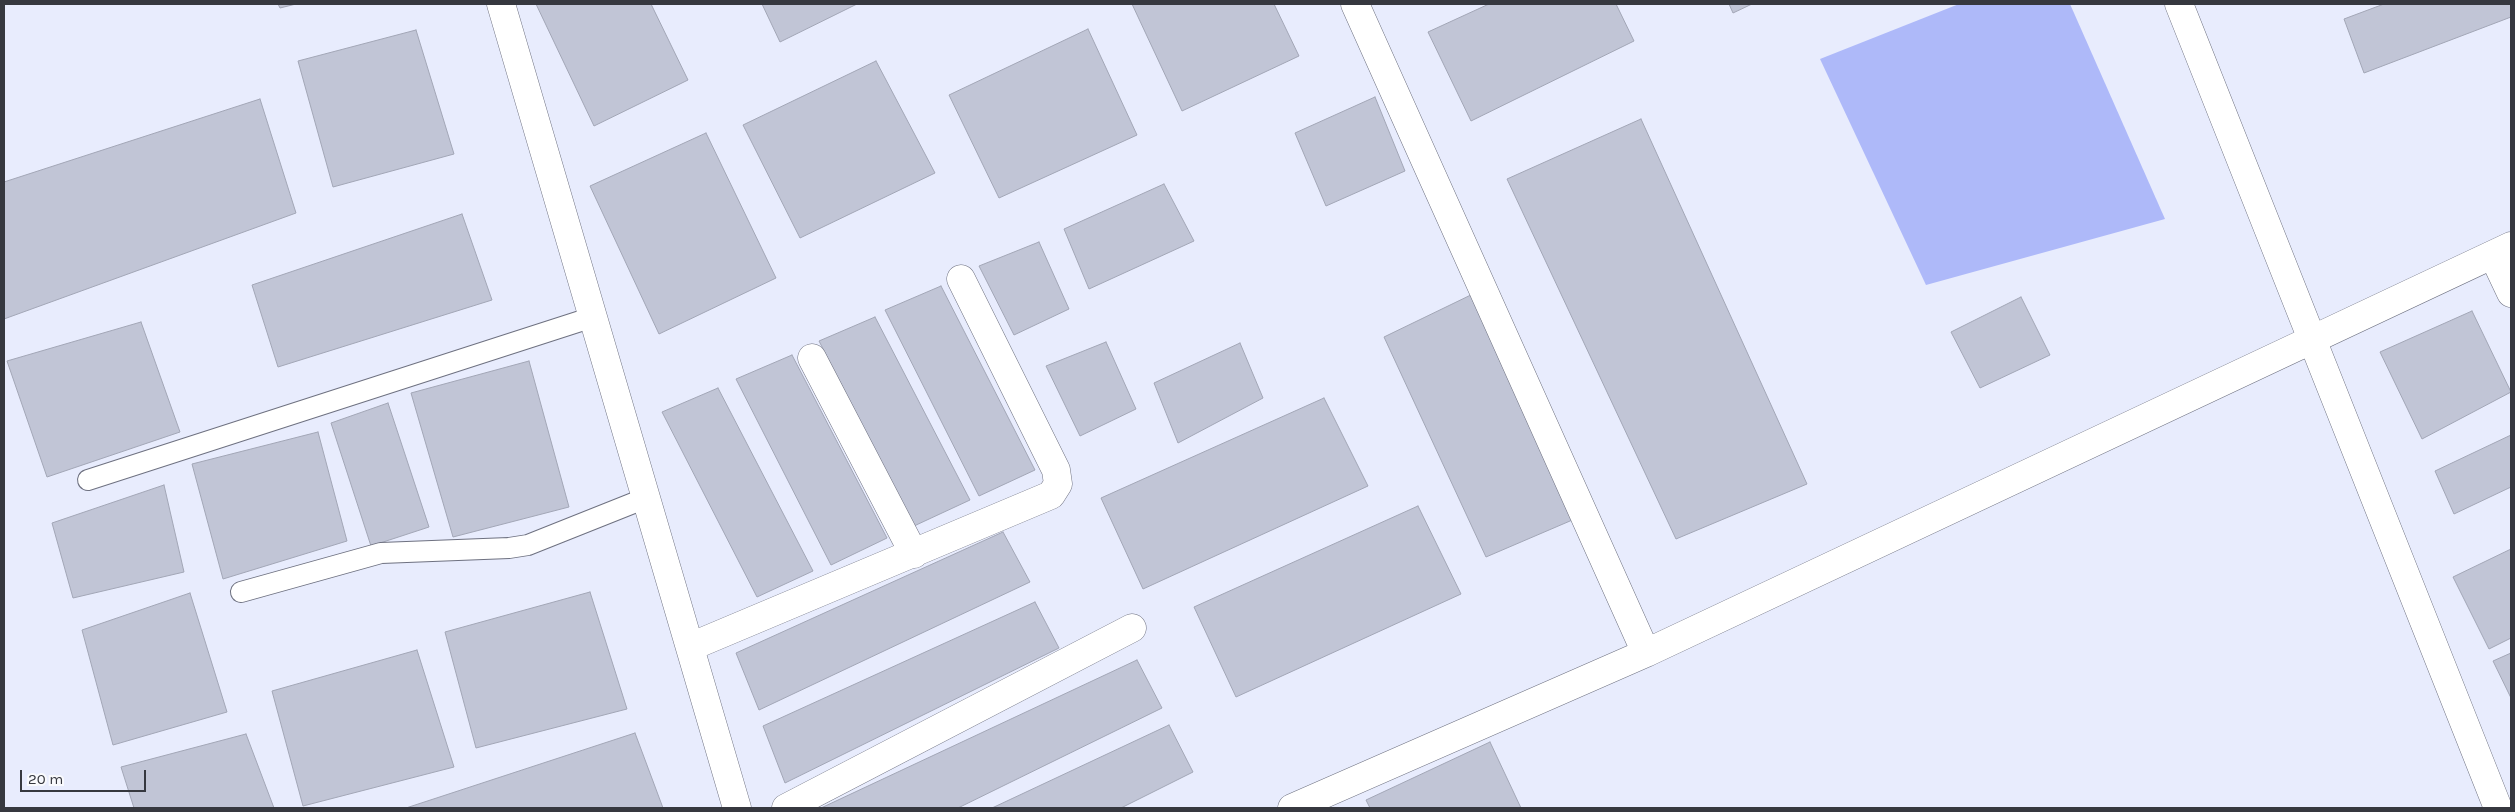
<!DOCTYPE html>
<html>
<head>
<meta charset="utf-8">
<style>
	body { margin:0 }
	#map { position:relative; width:2515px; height:812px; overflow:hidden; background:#e8ecfd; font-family:Karla,sans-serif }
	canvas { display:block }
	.frame { position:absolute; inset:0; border:5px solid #36383f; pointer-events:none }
	.scale { position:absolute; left:20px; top:770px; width:126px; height:22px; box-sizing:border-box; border:2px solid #36383f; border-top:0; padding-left:6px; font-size:15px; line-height:18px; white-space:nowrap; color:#36383f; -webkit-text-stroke:4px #f9fafd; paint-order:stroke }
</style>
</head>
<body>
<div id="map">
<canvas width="2515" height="812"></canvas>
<div class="frame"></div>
<div class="scale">20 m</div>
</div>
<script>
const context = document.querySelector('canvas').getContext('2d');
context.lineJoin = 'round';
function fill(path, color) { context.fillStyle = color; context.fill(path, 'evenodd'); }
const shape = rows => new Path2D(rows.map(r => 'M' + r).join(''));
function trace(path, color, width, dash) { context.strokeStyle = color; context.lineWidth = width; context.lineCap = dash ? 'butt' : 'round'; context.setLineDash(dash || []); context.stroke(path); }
fill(shape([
	[1959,4,2070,4,2165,219,1926,285,1820,59]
]), '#aeb9f9');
const building = shape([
	[278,4,296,4,280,8,278,4],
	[536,4,651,4,688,80,594,126,536,4],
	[762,4,857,4,780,42,762,4],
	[1132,4,1274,4,1299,56,1182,111,1132,4],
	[1489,4,1616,4,1634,41,1471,121,1428,32,1489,4],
	[1729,4,1752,4,1733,13,1729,4],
	[2384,4,2511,4,2511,17,2364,73,2344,19,2384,4],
	[1088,29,1137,135,999,198,949,95,1088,29],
	[416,30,454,154,333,187,298,61,416,30],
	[876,61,935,173,800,238,743,125,876,61],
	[1375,97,1405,171,1326,206,1295,133,1375,97],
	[260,99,296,213,4,319,4,182,260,99],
	[1641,119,1807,484,1676,539,1507,179,1641,119],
	[706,133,776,278,659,334,590,186,706,133],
	[1164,184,1194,241,1089,289,1064,229,1164,184],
	[462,214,492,300,278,367,252,285,462,214],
	[1039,242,1069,309,1014,335,979,266,1039,242],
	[941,286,1035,470,979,496,885,310,941,286],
	[1477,292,1577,518,1486,557,1384,337,1477,292],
	[2021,297,2050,355,1980,388,1951,332,2021,297],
	[2472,311,2511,392,2422,439,2380,352,2472,311],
	[875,317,970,500,914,526,819,341,875,317],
	[141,322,180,432,47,477,7,361,141,322],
	[1106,342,1136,409,1080,436,1046,366,1106,342],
	[1240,343,1263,398,1178,443,1154,383,1240,343],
	[792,355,887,538,831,565,736,379,792,355],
	[529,361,569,507,453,537,411,393,529,361],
	[718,388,813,571,757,597,662,412,718,388],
	[1324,398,1368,486,1143,589,1101,498,1324,398],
	[388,403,429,527,371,546,331,423,388,403],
	[318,432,347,541,223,579,192,464,318,432],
	[2511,435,2511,487,2454,514,2435,471,2511,435],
	[164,485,184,572,73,598,52,523,164,485],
	[1418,506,1461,594,1236,697,1194,607,1418,506],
	[1003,532,1030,582,759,710,736,653,1003,532],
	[2511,549,2511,638,2489,649,2453,577,2511,549],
	[590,592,627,709,476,748,445,632,590,592],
	[190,593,227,712,113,745,82,630,190,593],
	[1035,602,1059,648,785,783,763,726,1035,602],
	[417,650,454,767,303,806,272,691,417,650],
	[2511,653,2511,698,2493,661,2511,653],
	[1137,660,1162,708,958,808,821,808,1137,660],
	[1169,725,1193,772,1121,808,992,808,1169,725],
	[635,733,663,808,406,808,635,733],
	[246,734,274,808,134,808,121,767,246,734],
	[1490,742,1521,808,1370,808,1366,800,1490,742]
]);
fill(building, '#c1c5d6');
trace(building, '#a2a6b6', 1);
const service = shape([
	[88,480,593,317],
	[241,592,381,553,509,548,528,545,646,498]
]);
const minor = shape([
	[501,4,737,808],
	[1355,4,1646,653],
	[2179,4,2498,808],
	[2493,255,2511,293],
	[812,358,914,554],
	[690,647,1051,495,1058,484,1056,470,961,279],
	[786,808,1132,628],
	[1292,808,1646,653,2511,246]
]);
trace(service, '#6e7180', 22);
trace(minor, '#6e7180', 29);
trace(service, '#fff', 20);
trace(minor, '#fff', 28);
</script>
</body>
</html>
